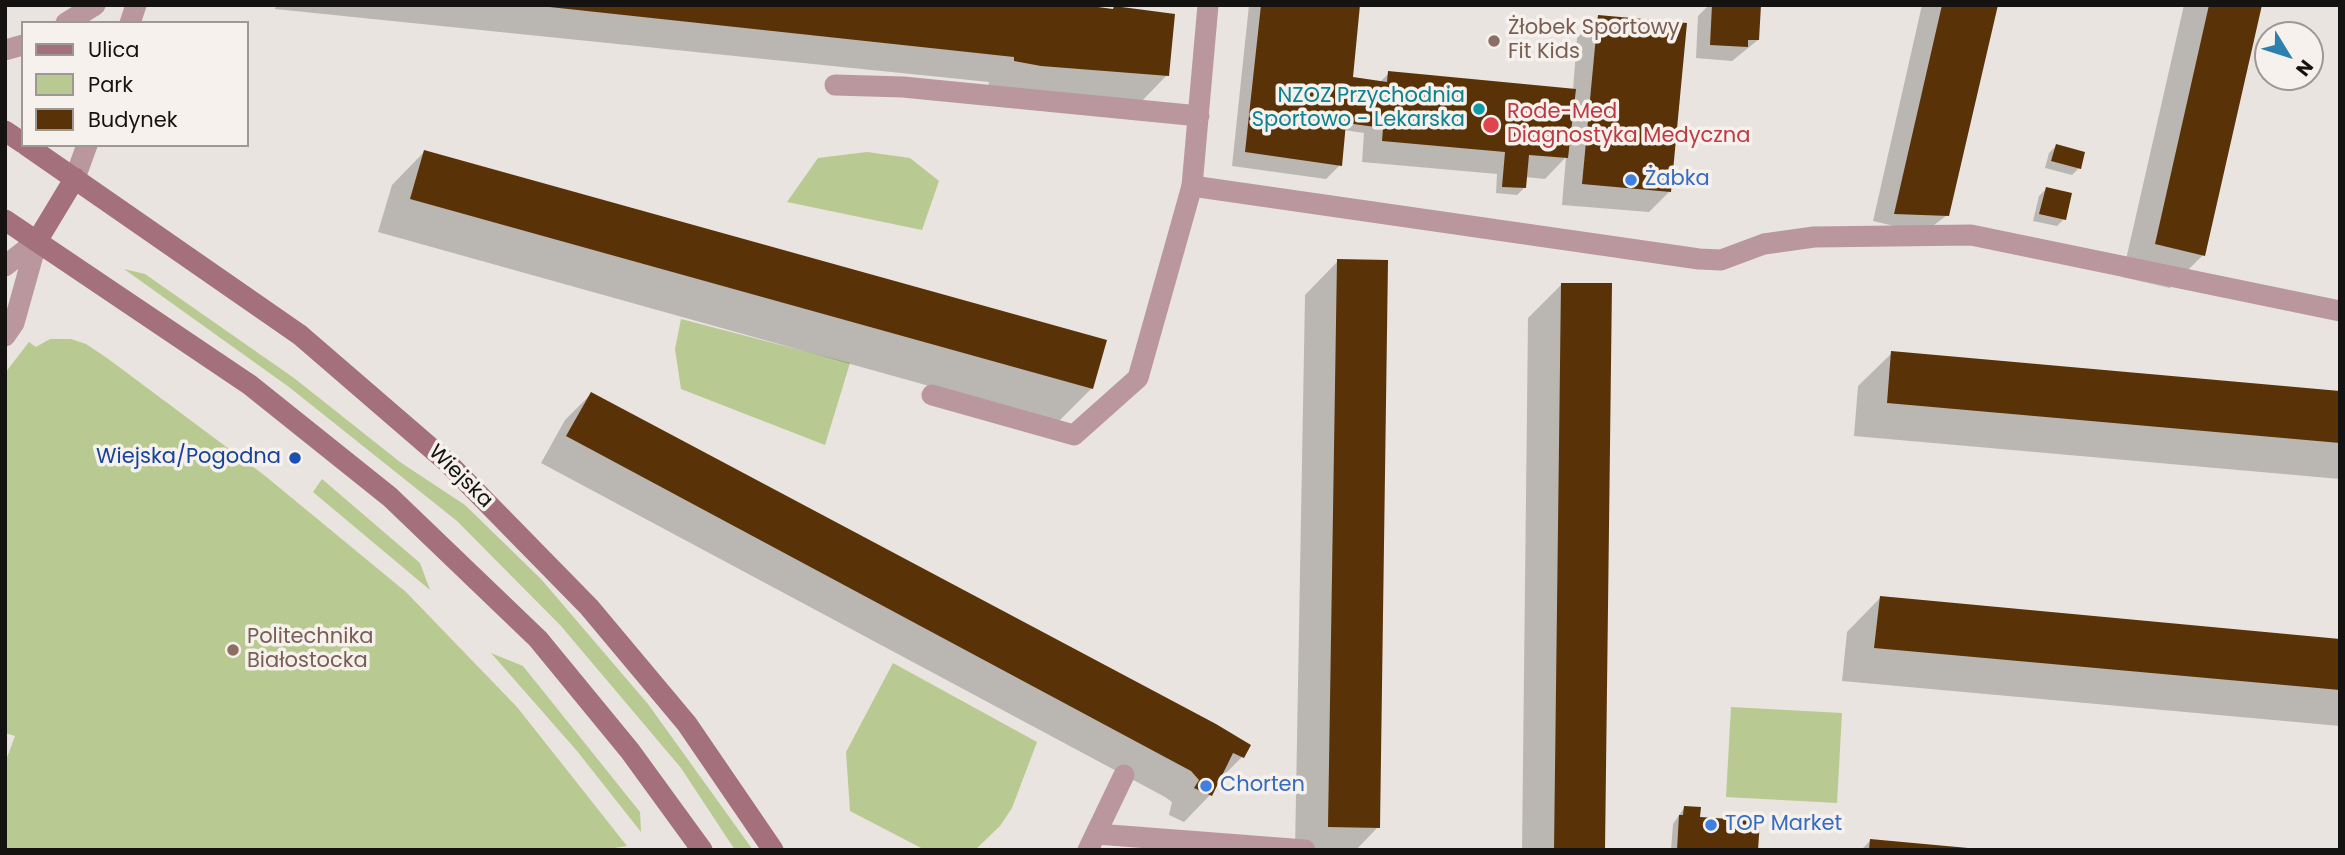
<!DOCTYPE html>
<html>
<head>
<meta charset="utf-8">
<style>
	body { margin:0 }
	#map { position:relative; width:2345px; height:855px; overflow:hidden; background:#e9e4df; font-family:Poppins,sans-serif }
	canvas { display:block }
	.frame { position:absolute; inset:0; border:7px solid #151311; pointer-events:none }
	.legend { position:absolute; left:21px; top:21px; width:228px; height:126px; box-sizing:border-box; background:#f6f1ec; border:2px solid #9c9894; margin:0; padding:9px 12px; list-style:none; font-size:21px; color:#151311 }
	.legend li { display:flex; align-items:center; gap:14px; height:35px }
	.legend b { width:35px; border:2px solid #9c9894 }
	.north { position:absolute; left:2254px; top:21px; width:70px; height:70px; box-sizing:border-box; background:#f6f1ec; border:2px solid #9c9894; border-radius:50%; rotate:128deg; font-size:19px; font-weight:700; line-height:28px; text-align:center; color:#151311 }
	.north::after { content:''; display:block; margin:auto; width:24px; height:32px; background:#2c80b0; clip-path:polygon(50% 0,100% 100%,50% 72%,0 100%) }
</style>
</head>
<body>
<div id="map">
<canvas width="2345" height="855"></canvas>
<div class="frame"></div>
<ul class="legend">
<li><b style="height:9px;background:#a3707c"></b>Ulica</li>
<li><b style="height:19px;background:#b8ca91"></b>Park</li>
<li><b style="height:19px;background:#5a3207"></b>Budynek</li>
</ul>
<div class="north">N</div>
</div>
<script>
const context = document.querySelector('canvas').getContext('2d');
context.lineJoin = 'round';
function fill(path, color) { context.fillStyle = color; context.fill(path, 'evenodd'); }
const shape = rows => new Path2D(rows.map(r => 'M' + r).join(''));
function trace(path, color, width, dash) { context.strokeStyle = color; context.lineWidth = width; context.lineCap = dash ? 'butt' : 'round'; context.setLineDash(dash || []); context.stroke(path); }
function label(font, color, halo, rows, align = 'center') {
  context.font = font + ' Poppins,sans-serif'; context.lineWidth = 7; context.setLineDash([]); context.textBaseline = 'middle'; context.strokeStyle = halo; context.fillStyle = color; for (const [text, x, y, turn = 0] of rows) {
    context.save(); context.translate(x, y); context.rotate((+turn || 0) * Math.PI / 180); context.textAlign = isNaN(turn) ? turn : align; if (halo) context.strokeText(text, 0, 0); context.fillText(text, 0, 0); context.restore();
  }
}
fill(shape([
	[867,152,910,158,939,181,922,230,787,202,818,158],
	[124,269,145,274,294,378,400,462,465,505,541,579,648,704,753,850,735,850,681,768,561,626,457,521,289,387],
	[681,319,850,363,825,445,681,389,675,349],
	[50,339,71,339,86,344,107,358,264,475,406,592,517,707,627,846,602,850,5,850,5,763,15,736,5,733,5,373,29,342,36,347],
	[322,479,420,563,430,590,313,492],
	[491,653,523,666,640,812,641,832,577,751],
	[893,663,1037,742,1012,808,1000,826,975,850,925,850,850,811,846,752],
	[1731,707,1842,713,1837,803,1726,797]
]), '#b8ca91');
fill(shape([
	[276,5,1078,5,1167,75,1141,102,988,87,989,82,275,9],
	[1249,5,1358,5,1349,83,1379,83,1389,73,1573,90,1577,38,1598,17,1670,191,1649,212,1562,205,1566,157,1545,179,1525,177,1524,188,1517,195,1496,193,1497,174,1362,162,1364,133,1344,130,1340,165,1326,179,1232,166],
	[1709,5,1759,5,1758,40,1732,61,1696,58,1698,16],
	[1922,5,1996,5,1947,215,1924,233,1873,221],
	[2184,5,2260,5,2203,255,2170,288,2122,277],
	[2056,146,2079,168,2072,175,2045,168,2049,153],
	[425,151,1092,388,1058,422,378,232,392,185],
	[2046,189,2064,219,2057,226,2033,221,2039,196],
	[1338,261,1378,827,1356,850,1295,850,1305,295],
	[1562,284,1603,850,1522,850,1528,318],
	[1892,353,2340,393,2340,479,1854,436,1858,386],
	[591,394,1249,745,1242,757,1216,783,1210,795,1184,822,1169,815,1172,802,1165,797,541,463,565,420],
	[1880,598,2340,640,2340,726,1842,681,1847,632],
	[1684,808,1698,818,1756,850,1671,850,1673,824],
	[1870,841,1970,850,1861,850]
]), '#0003');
fill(shape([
	[531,5,1083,5,1113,9,1114,6,1175,14,1169,76,1041,66,1014,61,1014,57],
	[1261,5,1360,5,1353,77,1387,82,1388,71,1576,89,1568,158,1529,155,1526,188,1502,187,1505,152,1382,141,1383,128,1346,123,1342,166,1245,152],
	[1712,5,1761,5,1759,40,1748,40,1748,47,1710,45],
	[1942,5,1998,5,1949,216,1894,214],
	[2209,5,2262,5,2205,256,2155,244],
	[1598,15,1687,23,1671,192,1582,184],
	[2056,144,2085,152,2081,169,2051,161],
	[424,150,1107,340,1093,389,410,199],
	[2046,187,2072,193,2066,220,2039,214],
	[1337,259,1388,260,1380,828,1328,827],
	[1561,283,1612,283,1605,850,1554,850],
	[1891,351,2340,391,2340,443,1887,403],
	[591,392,1216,724,1251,745,1244,758,1233,753,1212,796,1194,788,1199,780,1191,771,566,436],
	[1880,596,2340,639,2340,690,1874,648],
	[1684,806,1701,807,1700,817,1760,821,1758,850,1677,850,1679,815,1683,815],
	[1870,839,1968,848,1968,850,1869,850]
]), '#5a3207');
trace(shape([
	[835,85,903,87,1199,116],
	[5,266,37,241],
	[5,336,14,323,37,241],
	[932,395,1074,435,1138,378,1192,186,1208,5],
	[1097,834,1305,850],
	[1088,850,1124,775]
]), '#ba969e', 21);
trace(shape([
	[1192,186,1699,259,1721,260,1764,244,1814,237,1971,235,2340,311]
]), '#ba969e', 21);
trace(shape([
	[66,23,95,5],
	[130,23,136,5],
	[5,50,23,45],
	[75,178,87,145]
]), '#ba969e', 21);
trace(shape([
	[5,131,23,143],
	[26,145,300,335,446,461,589,607,687,724,773,850],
	[5,220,250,385,390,497,538,639,630,751,702,850],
	[37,241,75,178]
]), '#a3707c', 21);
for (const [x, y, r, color] of [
	[1494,41,7,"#8d6e63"],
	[1479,109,7,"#0f9aa8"],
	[1491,125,9,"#e0444e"],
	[1631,180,7,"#3f7fe0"],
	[295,458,7,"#1a4fb4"],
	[233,650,7,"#8d6e63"],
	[1206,786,7,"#3f7fe0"],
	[1711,825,7,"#3f7fe0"]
]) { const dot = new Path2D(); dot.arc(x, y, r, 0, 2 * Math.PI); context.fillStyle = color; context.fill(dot); trace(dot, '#f6f1ec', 2.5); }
label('21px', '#785e54', '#f6f1ec', [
	["Żłobek Sportowy",1508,29],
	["Fit Kids",1508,53],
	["Politechnika",247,638],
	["Białostocka",247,662]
], 'left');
label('21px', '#0d838f', '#f6f1ec', [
	["NZOZ Przychodnia",1465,97],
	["Sportowo - Lekarska",1465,121]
], 'right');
label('21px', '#be3a42', '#f6f1ec', [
	["Rode-Med",1507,113],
	["Diagnostyka Medyczna",1507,137]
], 'left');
label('21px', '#366cbe', '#f6f1ec', [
	["Żabka",1645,180],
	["Chorten",1220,786],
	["TOP Market",1725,825]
], 'left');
label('21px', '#164399', '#f6f1ec', [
	["Wiejska/Pogodna",281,458]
], 'right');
label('21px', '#151311', '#f6f1ec', [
	["Wiejska",460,477,44]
]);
</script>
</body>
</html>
